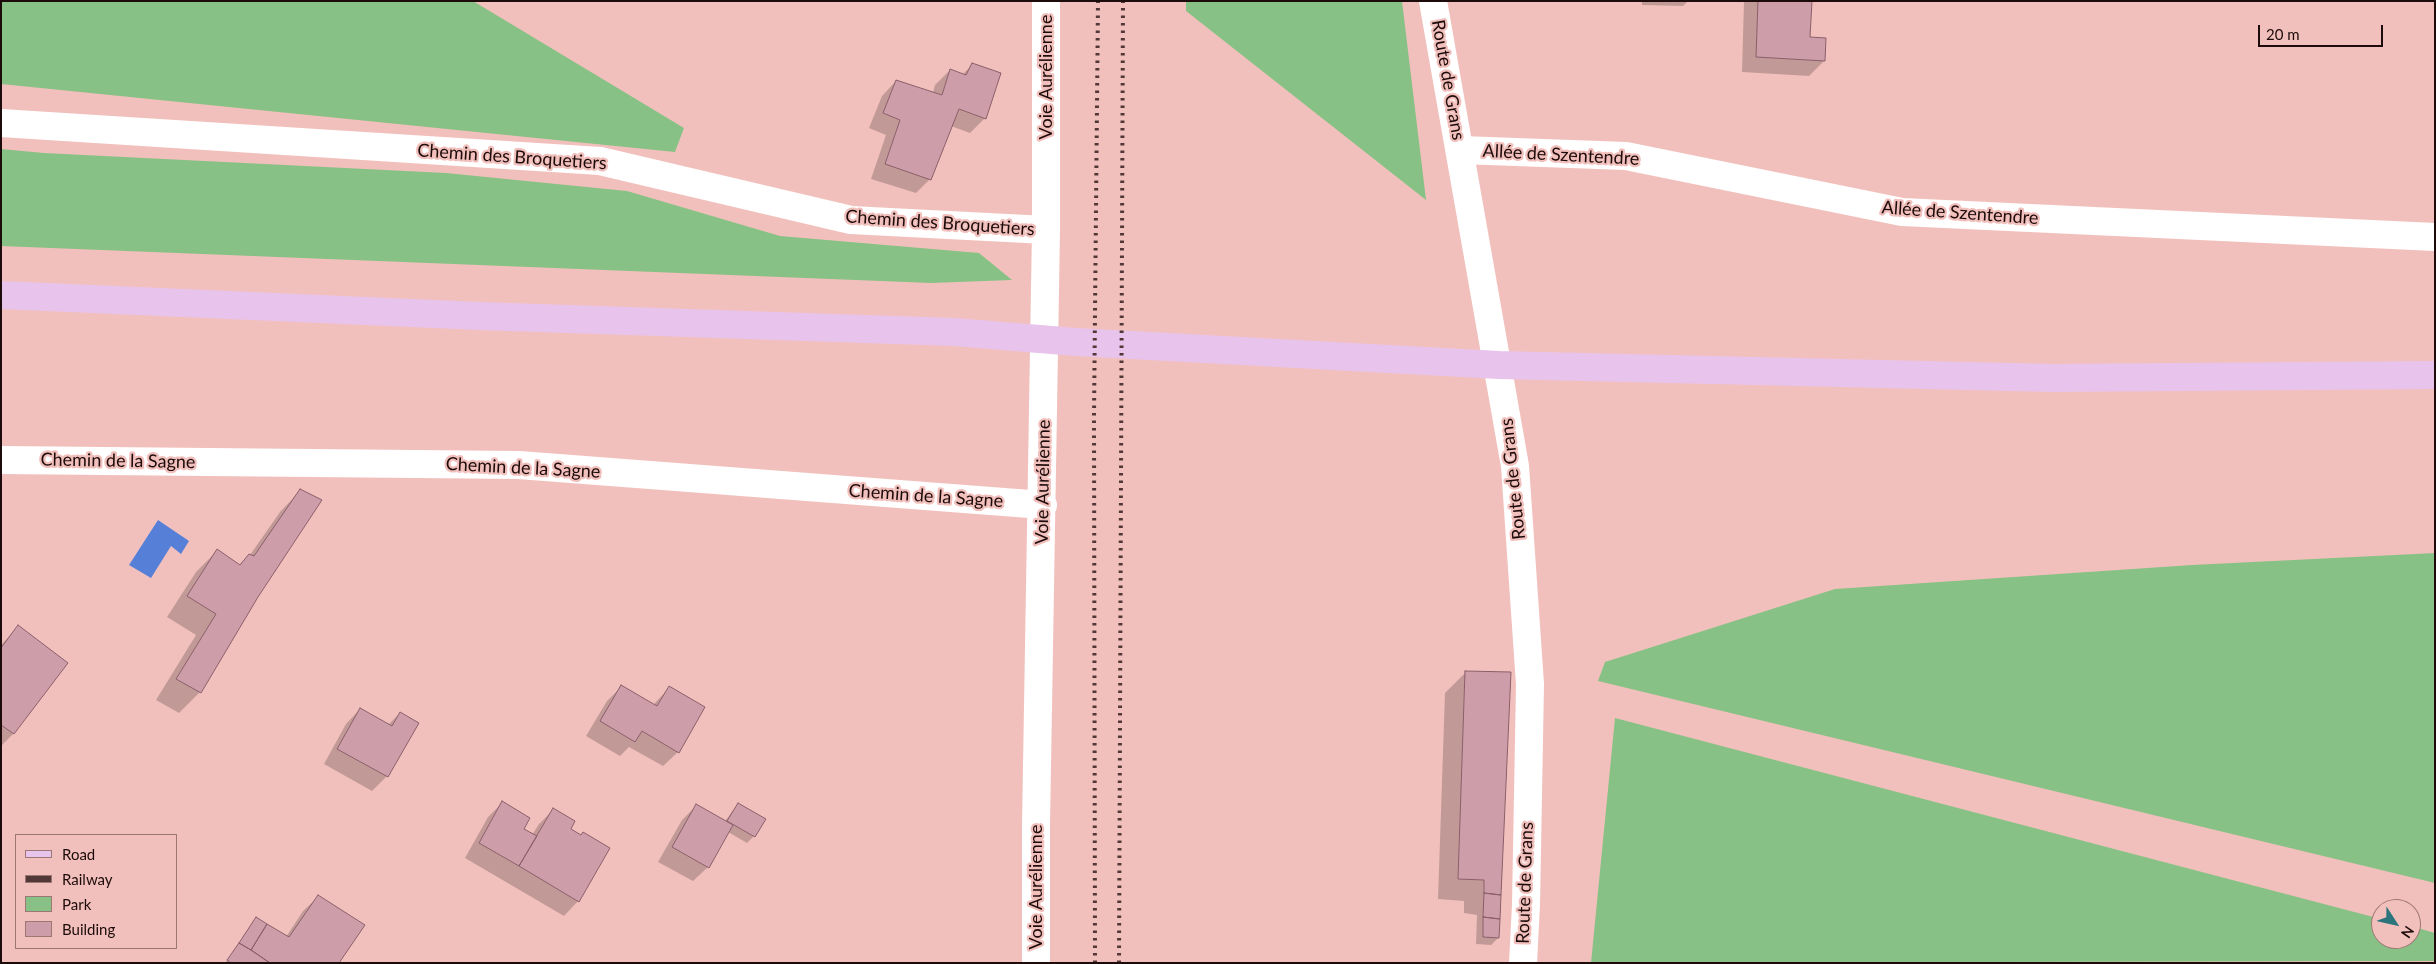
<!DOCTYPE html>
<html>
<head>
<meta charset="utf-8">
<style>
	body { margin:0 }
	#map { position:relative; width:2436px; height:964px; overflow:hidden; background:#f2c0bc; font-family:Lato,sans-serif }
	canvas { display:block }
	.frame { position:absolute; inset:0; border:2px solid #1c0b0a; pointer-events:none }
	.legend { position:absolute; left:15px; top:834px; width:162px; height:115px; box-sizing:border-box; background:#f2c0bc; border:1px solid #9c7875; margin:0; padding:6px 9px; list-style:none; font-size:15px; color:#1c0b0a }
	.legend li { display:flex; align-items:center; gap:10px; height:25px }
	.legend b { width:25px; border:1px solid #9c7875 }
	.north { position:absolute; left:2371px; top:899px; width:50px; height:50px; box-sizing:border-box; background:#f2c0bc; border:1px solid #9c7875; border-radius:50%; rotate:125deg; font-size:14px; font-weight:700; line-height:20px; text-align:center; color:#1c0b0a }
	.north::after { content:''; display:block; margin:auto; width:18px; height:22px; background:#2c757c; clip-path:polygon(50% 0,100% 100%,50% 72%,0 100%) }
	.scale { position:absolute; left:2258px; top:25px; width:125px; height:22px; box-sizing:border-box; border:2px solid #1c0b0a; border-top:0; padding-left:6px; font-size:15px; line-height:18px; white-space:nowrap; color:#1c0b0a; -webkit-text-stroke:4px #f2c0bc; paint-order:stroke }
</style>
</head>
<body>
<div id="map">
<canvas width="2436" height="964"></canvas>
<div class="frame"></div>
<ul class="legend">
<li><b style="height:6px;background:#e8c3ec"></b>Road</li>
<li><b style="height:6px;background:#513836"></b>Railway</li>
<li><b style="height:14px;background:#88c185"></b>Park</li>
<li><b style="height:14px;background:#cd9ea9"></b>Building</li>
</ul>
<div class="north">N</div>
<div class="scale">20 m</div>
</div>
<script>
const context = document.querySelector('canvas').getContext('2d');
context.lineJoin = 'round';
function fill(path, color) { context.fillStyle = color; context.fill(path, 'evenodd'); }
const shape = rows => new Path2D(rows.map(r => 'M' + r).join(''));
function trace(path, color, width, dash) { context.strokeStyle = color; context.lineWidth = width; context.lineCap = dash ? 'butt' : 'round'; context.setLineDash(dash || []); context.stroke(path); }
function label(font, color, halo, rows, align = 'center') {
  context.font = font + ' Lato,sans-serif'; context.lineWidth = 4.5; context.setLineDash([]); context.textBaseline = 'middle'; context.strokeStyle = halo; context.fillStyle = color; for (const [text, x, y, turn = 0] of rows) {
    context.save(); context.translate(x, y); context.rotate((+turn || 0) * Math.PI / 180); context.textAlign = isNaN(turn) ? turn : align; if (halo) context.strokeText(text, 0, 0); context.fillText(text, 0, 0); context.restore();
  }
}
fill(shape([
	[1,1,473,1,684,128,675,152,1,84],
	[1186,1,1402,1,1426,200,1186,11],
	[1,149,44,153,446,173,627,191,780,236,979,253,1012,280,931,283,1,246],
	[2435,553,2435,883,1598,681,1605,662,1835,589,2192,565],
	[1615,718,2381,919,2381,939,2411,939,2411,926,2435,933,2435,961,1591,963]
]), '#88c185');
fill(shape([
	[158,520,189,541,181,554,171,546,151,578,129,565]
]), '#5680d7');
fill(shape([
	[1642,1,1688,1,1683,6,1642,5],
	[1744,1,1810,1,1808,38,1825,39,1824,61,1809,76,1742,72],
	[973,64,985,118,970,133,951,126,930,179,916,193,871,179,886,135,869,128,882,96,896,81,933,93,935,85,950,70,962,75],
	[300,491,257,596,200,692,179,713,156,700,196,635,167,617,196,572,217,551,239,565,250,555,280,512],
	[18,627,66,663,13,734,1,746,1,645],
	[1466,672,1498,938,1491,945,1476,944,1477,915,1464,913,1464,901,1438,899,1445,693],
	[621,687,653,705,669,688,678,752,663,766,629,747,620,756,586,736,607,701],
	[360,709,388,725,400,713,417,724,387,776,372,791,324,764,346,724],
	[502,803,522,829,532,835,539,824,553,810,578,901,564,916,465,858,488,817],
	[738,804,754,836,747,843,728,832,708,867,693,881,658,862,682,820,697,805,725,821],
	[318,897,338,963,225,963,256,918,286,937,303,911]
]), '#0003');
const building = shape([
	[1758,1,1812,1,1810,37,1826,38,1825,61,1756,57,1758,1],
	[972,63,1001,73,986,119,959,109,931,180,885,164,900,120,883,113,896,80,942,95,950,69,966,75,972,63],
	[300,489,322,500,258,597,201,693,176,679,216,614,187,596,217,549,240,565,249,554,254,556,300,489],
	[18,625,68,663,14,734,1,725,1,648,18,625],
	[1465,671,1511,672,1501,895,1484,893,1484,880,1458,879,1465,671],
	[621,685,657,706,669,686,705,707,679,753,642,731,635,742,600,721,621,685],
	[360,708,392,726,400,712,419,723,388,777,337,749,360,708],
	[502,801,530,818,524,829,537,836,519,866,479,843,502,801],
	[738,803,766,819,755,837,727,821,738,803],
	[696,804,733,825,709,868,672,847,696,804],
	[553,808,575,821,571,829,581,835,583,832,610,848,579,902,519,866,553,808],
	[1484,893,1501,895,1500,919,1483,917,1484,893],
	[318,895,365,925,339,963,270,963,251,950,267,924,289,937,318,895],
	[256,917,267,924,251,950,239,943,256,917],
	[1483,917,1500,919,1499,938,1483,937,1483,917],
	[239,943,251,950,270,963,231,963,227,960,239,943]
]);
fill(building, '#cd9ea9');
trace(building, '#8a5f6a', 1);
trace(shape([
	[1,123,600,161,851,220,1046,230],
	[1461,150,1626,156,1902,212,2435,237],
	[1,460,519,465,1043,505],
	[1036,963,1036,825,1046,230,1046,1]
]), '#fff', 28);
trace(shape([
	[1433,1,1515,466,1530,684,1526,905,1523,963]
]), '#fff', 28);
trace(shape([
	[1,295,480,316,954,332,1076,342,1499,365,2053,378,2435,375]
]), '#e8c3ec', 28);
trace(shape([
	[1095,963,1094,417,1098,1],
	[1119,963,1123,1]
]), '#513836', 4, [2.5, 5]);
label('18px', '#1c0b0a', '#f2c0bc', [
	["Voie Aurélienne",1046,77,-90],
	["Route de Grans",1448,80,80],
	["Allée de Szentendre",1561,155,3],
	["Chemin des Broquetiers",512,157,4],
	["Allée de Szentendre",1960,213,4],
	["Chemin des Broquetiers",940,223,4],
	["Chemin de la Sagne",118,461,1],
	["Chemin de la Sagne",523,468,3],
	["Route de Grans",1513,479,-96],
	["Voie Aurélienne",1043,482,-89],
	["Chemin de la Sagne",926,496,4],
	["Route de Grans",1525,883,-88],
	["Voie Aurélienne",1036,887,-90]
]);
</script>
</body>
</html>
